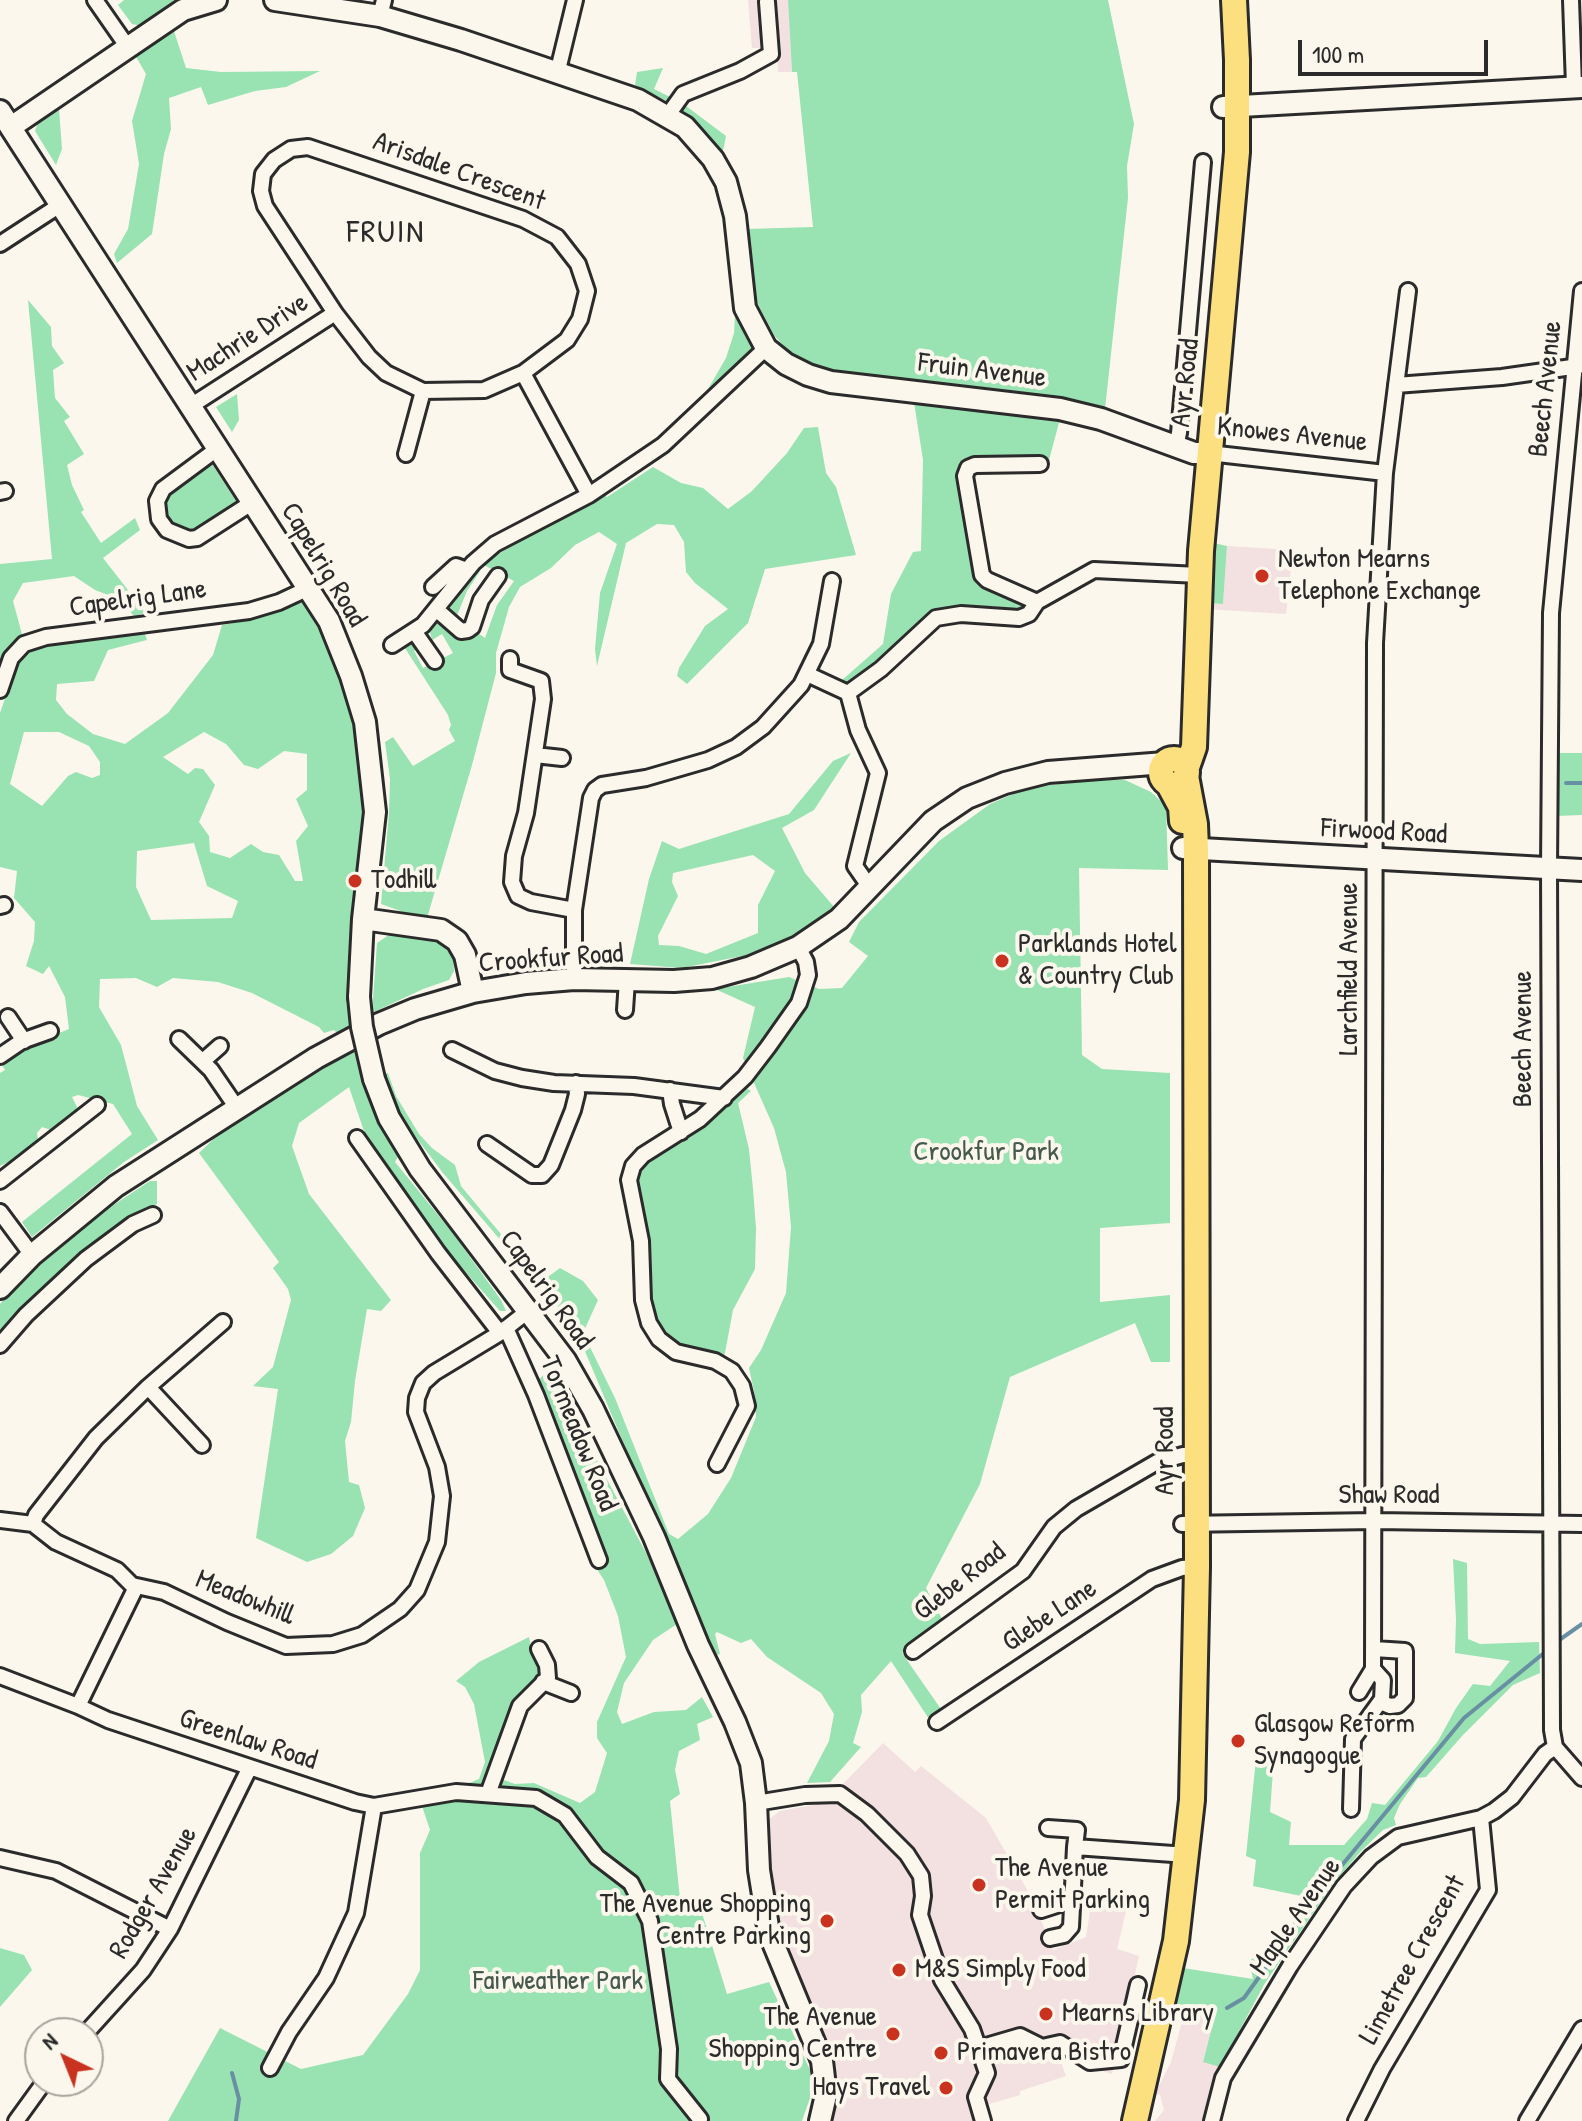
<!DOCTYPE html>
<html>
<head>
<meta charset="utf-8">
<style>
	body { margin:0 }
	#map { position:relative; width:1582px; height:2121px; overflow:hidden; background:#fbf7ec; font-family:"Patrick Hand",sans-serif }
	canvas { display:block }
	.north { position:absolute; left:24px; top:2017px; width:80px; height:80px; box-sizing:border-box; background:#fbf7ec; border:2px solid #a8a59f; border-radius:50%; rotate:317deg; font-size:22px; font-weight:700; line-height:32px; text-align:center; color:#2b2b2b }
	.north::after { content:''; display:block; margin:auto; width:28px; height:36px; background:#c8321e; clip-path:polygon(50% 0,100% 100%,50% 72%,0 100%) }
	.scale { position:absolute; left:1298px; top:40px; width:190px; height:36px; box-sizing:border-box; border:4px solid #2b2b2b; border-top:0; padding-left:10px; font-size:24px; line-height:28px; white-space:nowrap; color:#2b2b2b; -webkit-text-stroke:6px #fbf7ec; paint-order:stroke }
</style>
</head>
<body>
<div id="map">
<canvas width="1582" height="2121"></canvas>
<div class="north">N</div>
<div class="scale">100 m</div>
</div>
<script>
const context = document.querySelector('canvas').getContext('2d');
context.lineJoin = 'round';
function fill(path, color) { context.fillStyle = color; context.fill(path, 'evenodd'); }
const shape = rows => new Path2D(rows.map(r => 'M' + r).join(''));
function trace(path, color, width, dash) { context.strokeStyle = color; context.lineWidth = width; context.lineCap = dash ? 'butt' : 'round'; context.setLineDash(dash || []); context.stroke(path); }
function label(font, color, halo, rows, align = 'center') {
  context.font = font + ' "Patrick Hand",sans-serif'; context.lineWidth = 8; context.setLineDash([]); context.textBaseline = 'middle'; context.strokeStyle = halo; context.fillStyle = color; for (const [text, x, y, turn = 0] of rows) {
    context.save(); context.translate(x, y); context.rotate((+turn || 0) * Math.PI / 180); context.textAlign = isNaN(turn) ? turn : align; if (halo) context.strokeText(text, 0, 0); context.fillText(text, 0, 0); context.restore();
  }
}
fill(shape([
	[748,0,788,0,792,72,778,72,777,48,752,48],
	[1227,546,1293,550,1286,614,1205,609,1205,603,1223,604],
	[883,1743,915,1772,921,1766,986,1818,1033,1900,1053,1950,1086,1937,1092,1898,1127,1907,1117,1949,1139,1956,1112,2074,1059,2057,1066,2076,1020,2091,1020,2095,982,2106,987,2121,832,2121,833,2075,773,1901,762,1837,768,1820,780,1811,841,1800,843,1784],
	[1186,2007,1215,2015,1203,2061,1220,2067,1210,2089,1203,2121,1155,2121,1164,2110,1160,2094,1154,2096,1171,2062]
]), '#f3e0e0');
fill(shape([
	[124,0,173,0,174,1,142,26,132,24,118,5],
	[788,0,1108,0,1134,124,1127,166,1128,198,1105,409,813,369,798,363,774,335,753,295,747,229,813,227,797,72,792,72],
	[173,28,186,68,221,72,320,71,286,87,255,91,208,105,201,87,169,98,171,129,164,154,152,234,117,263,114,254,128,229,139,164,132,121,146,74,135,55],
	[663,68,654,89,674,99,671,103,635,85,637,72],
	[686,106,726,136,722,156,680,111],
	[59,109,62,149,56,165,35,131,38,123],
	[736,297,754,339,753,349,746,359,690,411,708,389,726,358,734,333],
	[28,300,51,327,52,346,64,363,53,370,55,398,70,417,64,421,84,454,67,465,72,485,84,510,81,512,101,543,135,518,140,530,103,558,146,613,134,616,119,599,95,590,74,576,23,583,13,601,23,638,0,673,0,564,52,559],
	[237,394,239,420,232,432,216,407],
	[914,402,1061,415,1049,460,972,456,962,466,975,564,1026,603,1022,611,992,606,955,608,931,614,849,684,841,681,883,644,891,594,913,552,921,551,923,460],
	[818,427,826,473,836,487,856,555,765,569,748,623,687,684,677,676,679,668,705,626,728,609,695,583,686,572,684,542,674,525,657,524,626,543,597,666,595,649,600,593,617,544,599,532,575,545,551,568,520,587,509,607,496,653,496,673,472,765,427,918,420,918,381,904,389,813,390,779,385,742,393,737,413,766,455,741,449,730,451,725,448,715,403,645,411,640,418,641,421,646,414,651,423,668,453,653,442,634,432,640,429,628,446,613,483,563,602,493,607,497,653,467,681,483,703,488,728,509,752,491,787,453,804,428],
	[484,565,514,581,497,605,485,638,456,618,467,591],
	[210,461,238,504,198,531,189,532,178,528,167,518,165,504,170,493],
	[1209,542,1227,546,1223,604,1205,603],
	[304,598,317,615,357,709,363,763,364,816,350,985,350,1028,338,1034,334,1030,324,1033,319,1027,252,993,218,982,173,978,157,987,136,978,100,979,99,1007,121,1045,137,1106,158,1140,124,1162,32,1237,22,1222,132,1134,113,1104,78,1095,72,1097,77,1107,76,1113,54,1131,42,1127,37,1133,39,1147,0,1166,0,1073,5,1070,0,1062,12,1052,69,1029,65,997,49,966,43,974,26,966,34,941,35,922,14,898,17,871,0,867,0,713,17,664,31,648,49,641,144,631,147,640,108,650,94,681,57,684,56,700,67,714,93,734,125,744,168,713,213,655,222,625,256,619],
	[24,732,59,732,89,746,100,762,100,775,92,778,76,772,68,776,42,806,10,784],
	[204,732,226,744,244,765,258,769,284,751,307,754,307,790,296,799,308,826,296,841,303,881,295,881,279,855,263,852,251,844,230,858,210,852,209,836,199,822,215,785,203,769,195,768,188,774,163,757],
	[194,843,207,886,238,901,232,918,151,920,136,887,137,851],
	[851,753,814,810,782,828,805,873,835,908,822,921,757,953,682,968,630,964,649,879,662,841,679,849,789,814,833,761],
	[753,855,775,871,758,905,758,933,706,954,679,946,659,945,658,936,678,896,672,882,673,873],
	[1558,753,1582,753,1582,815,1557,816],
	[1094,779,1125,780,1151,792,1166,806,1168,870,1079,868,1082,1055,1102,1069,1170,1073,1170,1223,1100,1228,1100,1302,1170,1295,1170,1362,1151,1362,1135,1323,1010,1377,980,1484,926,1588,943,1621,902,1653,943,1712,929,1719,891,1661,861,1695,862,1712,853,1743,861,1747,830,1782,807,1783,829,1741,834,1714,821,1693,767,1657,751,1639,741,1643,717,1632,715,1634,720,1654,713,1656,579,1337,563,1313,443,1173,399,1115,384,1074,388,1073,396,1096,419,1134,432,1148,455,1165,461,1186,520,1257,545,1279,560,1268,583,1281,598,1300,583,1333,615,1398,669,1534,678,1539,708,1514,731,1478,756,1417,754,1391,749,1368,761,1350,786,1293,791,1227,786,1172,774,1128,743,1058,755,1007,715,989,789,977,819,989,842,988,868,956,849,942,859,922,939,841,990,804,1036,784,1052,785],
	[390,934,438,940,453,953,454,971,449,980,423,989,372,1013,377,943],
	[354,1046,365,1091,400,1153,395,1162,452,1232,501,1300,506,1311,500,1311,438,1241,392,1176,366,1137,349,1087,299,1123,292,1146,309,1194,391,1300,381,1311,367,1309,355,1381,351,1422,345,1441,349,1482,359,1485,365,1508,353,1536,331,1554,307,1562,256,1538,278,1389,253,1386,273,1367,291,1300,288,1289,273,1268,279,1262,199,1153,225,1128],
	[744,1087,751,1091,738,1103,749,1149,753,1189,756,1228,755,1269,733,1310,724,1358,677,1342,664,1334,651,1320,649,1258,634,1177,643,1162],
	[150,1181,157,1181,157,1204,103,1237,41,1291,0,1336,0,1304,16,1286,77,1229],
	[549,1370,654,1568,680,1622,653,1640,624,1683,617,1712,622,1724,654,1712,686,1710,702,1697,713,1717,697,1724,700,1740,679,1751,675,1770,680,1794,670,1801,681,1909,697,1907,702,1913,727,1994,769,1982,810,2070,810,2098,802,2121,168,2121,220,2028,301,2069,363,2055,408,1994,420,1970,420,1853,430,1830,421,1803,479,1779,485,1762,474,1704,465,1687,456,1681,479,1662,529,1637,531,1647,543,1665,543,1671,537,1684,528,1686,522,1692,511,1713,508,1732,518,1736,501,1779,515,1784,534,1783,580,1803,595,1792,607,1753,597,1738,597,1722,626,1657,618,1616,604,1580,596,1568,606,1559,603,1548,537,1381],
	[1453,1559,1467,1563,1468,1639,1480,1644,1539,1642,1540,1673,1513,1685,1463,1735,1426,1777,1418,1778,1400,1804,1394,1818,1396,1825,1383,1830,1361,1851,1333,1884,1265,1983,1220,2067,1203,2062,1215,2015,1175,2003,1183,1968,1253,1979,1249,1961,1273,1944,1281,1943,1301,1909,1301,1896,1253,1886,1256,1860,1246,1856,1256,1759,1267,1753,1274,1756,1270,1812,1291,1822,1289,1845,1344,1845,1367,1819,1372,1803,1385,1805,1438,1741,1456,1708,1473,1684,1490,1686,1510,1661,1455,1653,1456,1619],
	[0,1948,24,1955,32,1970,0,2007]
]), '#99e2b2');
trace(shape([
	[1566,783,1582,783],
	[1555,1643,1582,1624],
	[1227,2008,1244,1998,1323,1888,1464,1718,1549,1649],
	[232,2073,239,2099,236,2121]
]), '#6890a2', 4);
const street = shape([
	[95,0,127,46],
	[1571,0,1574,86],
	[380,16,384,0],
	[557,74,575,0],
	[668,115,683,94,740,71,771,54,767,2],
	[308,147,523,219,557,237,578,264,587,291,580,319,567,340,523,373,484,390,423,391,386,373,369,357,335,313,265,206,261,191,263,174,274,160,291,149,308,147],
	[0,244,60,205],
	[1582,291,1551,613,1549,868,1552,1730,1555,1747,1582,1778],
	[523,373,589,495],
	[1396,385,1502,377,1579,366],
	[189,407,335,313],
	[1176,446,1179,433,1203,162],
	[217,449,163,489,157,501,159,519,167,530,189,539,197,538,253,502],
	[1209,453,1385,473],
	[406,454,423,391],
	[0,492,5,491],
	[433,587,456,566,467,570],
	[1037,602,987,580,982,575,965,476,968,468,975,465,1040,464],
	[437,610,461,631,468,630,472,627,481,600,498,576],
	[414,631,435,661],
	[392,645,423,625,473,563,495,544,589,495,663,445,766,348],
	[510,659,510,670,541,681,543,699,526,813,514,856,512,882,518,896,531,902,574,910],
	[807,674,848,693],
	[0,690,11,658,24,644,46,637,249,611,279,602,309,588],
	[535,755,562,758],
	[869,886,855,866,878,773,858,730,848,693,881,669,936,618,961,614,1019,618,1029,614,1037,602,1094,570,1199,575],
	[0,906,4,905],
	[574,979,574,910,591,798,595,790,602,785,646,778,708,760,736,747,763,727,801,685,821,644,832,581],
	[625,1010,627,980],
	[8,1017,24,1041],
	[179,1039,211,1070,237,1108],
	[452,1050,495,1071,522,1078,554,1083,634,1086,724,1098],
	[0,1056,22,1041,50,1031],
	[203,1061,220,1046],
	[670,1090,672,1104,681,1132],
	[357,1138,438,1253,500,1333],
	[487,1144,532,1175,542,1175,551,1165,573,1110,577,1094,576,1083],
	[0,1181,97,1105],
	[0,1212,32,1255],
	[506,1328,536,1395,599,1560],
	[0,1345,26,1315,86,1259,133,1224,153,1215],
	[148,1387,202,1445],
	[717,1464,747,1406,742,1386,732,1371,715,1361,676,1352,659,1339,649,1323,643,1300,641,1241,629,1180,633,1166,643,1155,700,1119,745,1077,768,1047,799,1003,808,975,806,962,798,947],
	[0,1520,33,1524,56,1542,117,1570,132,1585,164,1592,227,1622,286,1646,333,1644,362,1635,400,1609,417,1590,437,1542,442,1496,437,1467,416,1412,417,1398,423,1383,434,1373,500,1333,528,1311],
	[33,1524,36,1515,96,1438,148,1387,223,1322],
	[1182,1524,1375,1521,1582,1524],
	[1374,1649,1405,1651,1405,1698,1398,1705,1390,1706,1380,1702],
	[913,1651,1023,1571,1054,1527,1076,1509,1157,1462,1183,1455,1196,1455],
	[0,1676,78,1706,108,1720,355,1802,374,1806,456,1792,536,1798,565,1815,597,1857,631,1883,650,1921,669,2049,668,2079,700,2119],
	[543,1682,571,1693],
	[1359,1692,1373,1669],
	[78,1706,136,1587],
	[937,1722,1152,1579,1182,1568,1197,1567],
	[488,1794,520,1706,548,1678,547,1665,539,1649],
	[756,1803,805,1795,840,1794,867,1814,907,1854,921,1876,923,1896,920,1915,942,1980,972,2029,987,2073,976,2097,983,2121],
	[1351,1809,1353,1739,1382,1699,1383,1680,1373,1669,1375,643,1385,473,1408,291],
	[1048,1828,1077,1830,1075,1847,1187,1855],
	[0,1858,56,1871,170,1929],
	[1041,1910,1072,1900],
	[1050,1938,1064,1935,1071,1927,1075,1847],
	[86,2033,143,1970,170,1929,249,1769],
	[979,2048,1020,2036,1042,2047,1060,2043,1090,2062,1121,2059,1138,1985],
	[270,2068,289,2032,326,1978,356,1913,374,1806],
	[16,2121,45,2081],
	[1212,2121,1223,2078,1290,1966,1344,1886,1371,1857,1398,1837,1481,1818,1494,1811,1512,1797,1545,1754,1555,1747],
	[1356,2121,1382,2069,1488,1890,1481,1818],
	[1527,2121,1582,2029]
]);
const secondary = shape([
	[275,0,380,16,461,40,638,100,685,127,713,159,726,182,735,216,745,308,766,348,786,364,808,375,831,382,1060,409,1101,419,1194,453,1209,453],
	[1223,107,1582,87],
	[0,111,329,621,351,676,365,722,375,812,363,919,359,997],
	[11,127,183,10,216,0],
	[1183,848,1582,870],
	[363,919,441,930,457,941,465,955,473,992],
	[374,1079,389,1118,420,1169,565,1360,593,1409,654,1537,698,1645,735,1722,751,1763,756,1803,759,1870,769,1933,822,2061,826,2095,820,2121],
	[0,1288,32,1255,116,1186,316,1058,379,1024,415,1009,473,992,526,983,574,979,674,981,712,978,751,967,798,947,839,919,933,821,967,798,1005,783,1048,772,1165,763]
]);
const primary = shape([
	'1161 772a13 13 0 1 1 26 0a13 13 0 1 1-26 0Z',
	[1186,770,1194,747,1201,551,1237,152,1237,60,1234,0],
	[1168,783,1181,807,1182,821],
	[1135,2121,1176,1941,1192,1800,1197,1567,1196,849,1195,824,1186,776]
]);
trace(street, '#2b2b2b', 20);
trace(secondary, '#2b2b2b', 26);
trace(primary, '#2b2b2b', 30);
trace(street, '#fbf7ec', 14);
trace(secondary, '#fbf7ec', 20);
trace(primary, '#fce080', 24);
const secondaryBridge = shape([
	[359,997,362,1027,374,1079]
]);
trace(secondaryBridge, '#2b2b2b', 26, []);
trace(secondaryBridge, '#fbf7ec', 20);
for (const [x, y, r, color] of [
	[1262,576,8,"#c8321e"],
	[355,881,8,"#c8321e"],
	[1002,961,8,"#c8321e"],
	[1238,1741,8,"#c8321e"],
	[979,1885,8,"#c8321e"],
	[827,1921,8,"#c8321e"],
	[899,1970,8,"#c8321e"],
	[1046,2014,8,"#c8321e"],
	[893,2034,8,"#c8321e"],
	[941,2053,8,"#c8321e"],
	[946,2088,8,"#c8321e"]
]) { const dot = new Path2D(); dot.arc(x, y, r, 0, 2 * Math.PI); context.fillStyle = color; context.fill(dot); trace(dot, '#fbf7ec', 3); }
label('28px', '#2b2b2b', '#fbf7ec', [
	["Arisdale Crescent",459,172,20],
	["Machrie Drive",248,338,-33],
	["Fruin Avenue",982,371,7],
	["Ayr Road",1186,383,-84],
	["Beech Avenue",1546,389,-84],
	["Knowes Avenue",1292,435,6],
	["Capelrig Road",323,565,59],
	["Capelrig Lane",138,599,-8],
	["Firwood Road",1384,832,3],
	["Crookfur Road",551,959,-4],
	["Larchfield Avenue",1350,969,-90],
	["Beech Avenue",1524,1039,-90],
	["Capelrig Road",546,1290,54],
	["Tormeadow Road",578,1434,68],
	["Ayr Road",1166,1451,-90],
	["Shaw Road",1389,1496],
	["Glebe Road",960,1582,-38],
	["Meadowhill",245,1598,22],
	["Glebe Lane",1050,1616,-34],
	["Greenlaw Road",248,1740,18],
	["Rodger Avenue",154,1893,-60],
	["Maple Avenue",1296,1917,-55],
	["Limetree Crescent",1413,1960,-61]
]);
label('28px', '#2b2b2b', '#fbf7ec', [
	["Newton Mearns",1278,560],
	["Telephone Exchange",1278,592],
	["Todhill",371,881],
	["Parklands Hotel",1018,945],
	["& Country Club",1018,977],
	["Glasgow Reform",1254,1725],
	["Synagogue",1254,1757],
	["The Avenue",995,1869],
	["Permit Parking",995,1901],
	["The Avenue Shopping",811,1905,"right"],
	["Centre Parking",811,1937,"right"],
	["M&S Simply Food",915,1970],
	["Mearns Library",1062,2014],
	["The Avenue",877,2018,"right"],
	["Shopping Centre",877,2050,"right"],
	["Primavera Bistro",957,2053],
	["Hays Travel",930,2088,"right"]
], 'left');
label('28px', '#46594d', '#fbf7ec', [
	["Crookfur Park",986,1153],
	["Fairweather Park",558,1982]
]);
context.letterSpacing = '2px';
label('32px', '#2b2b2b', '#fbf7ec', [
	["FRUIN",386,233]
]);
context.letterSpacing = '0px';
</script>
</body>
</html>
